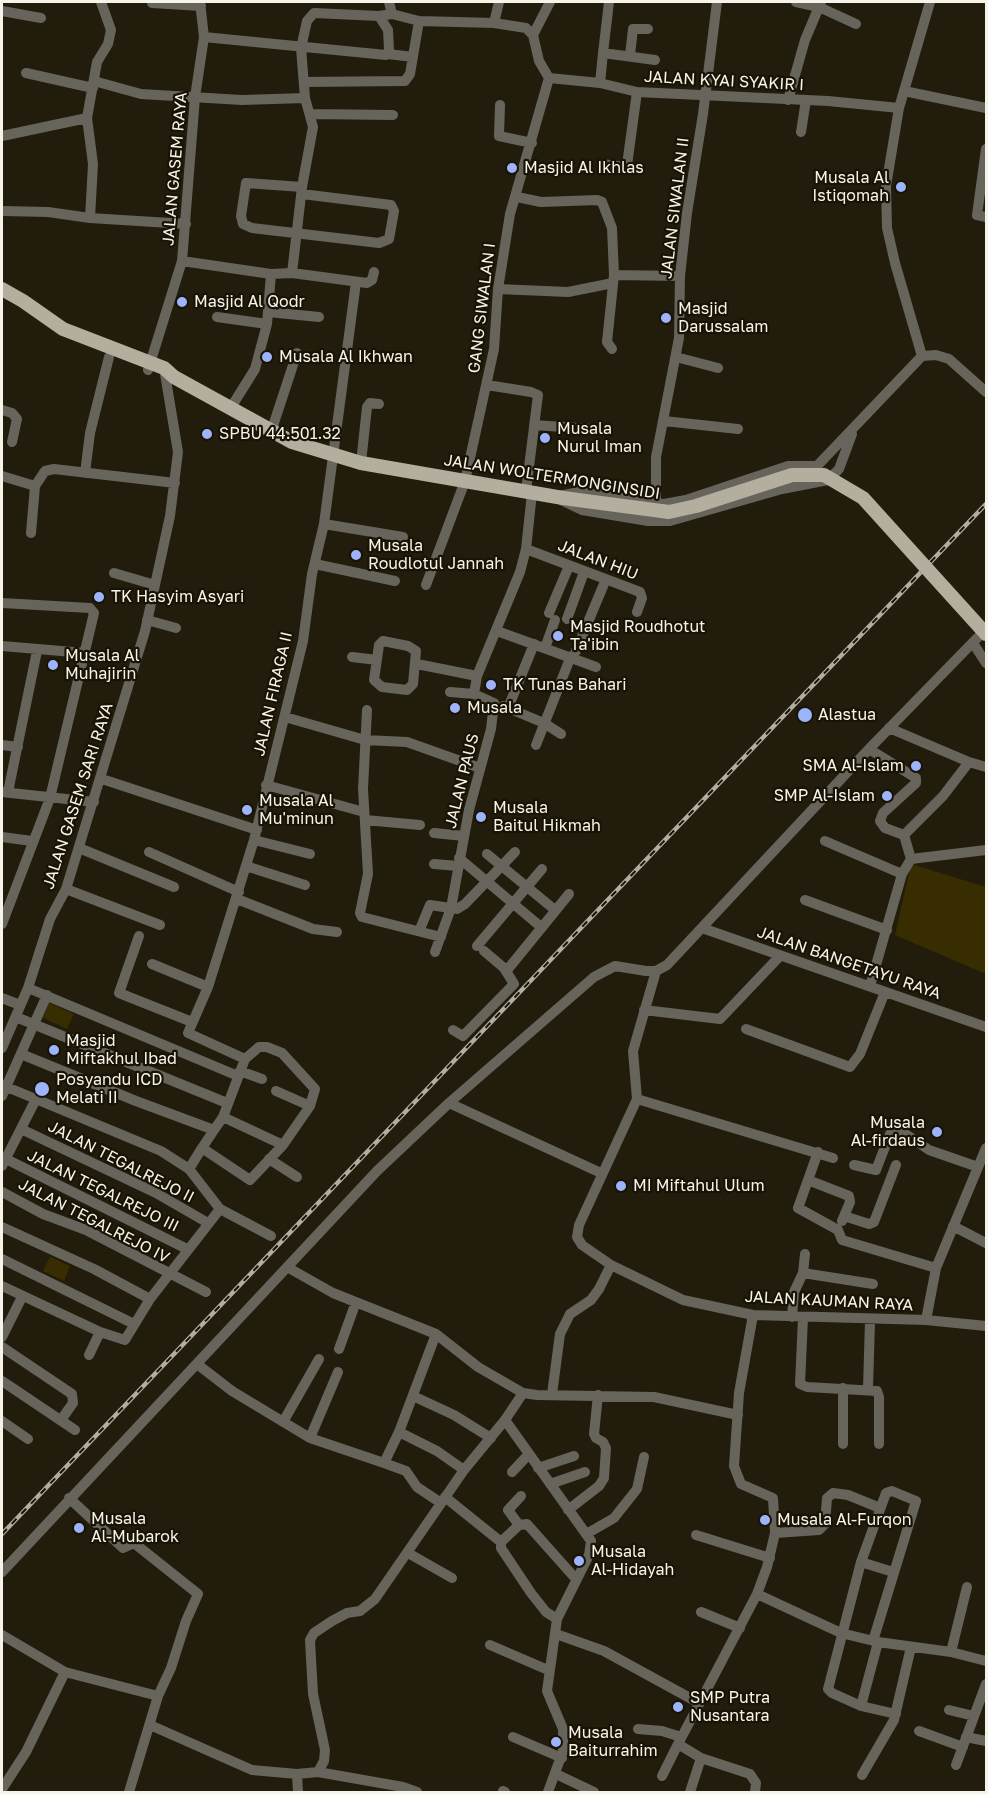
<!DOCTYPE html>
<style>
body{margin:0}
#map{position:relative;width:988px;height:1794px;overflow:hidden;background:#211c0c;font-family:"Golos Text",sans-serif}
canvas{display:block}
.frame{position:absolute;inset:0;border:3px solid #f6f3e9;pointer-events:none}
</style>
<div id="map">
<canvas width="988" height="1794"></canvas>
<div class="frame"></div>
</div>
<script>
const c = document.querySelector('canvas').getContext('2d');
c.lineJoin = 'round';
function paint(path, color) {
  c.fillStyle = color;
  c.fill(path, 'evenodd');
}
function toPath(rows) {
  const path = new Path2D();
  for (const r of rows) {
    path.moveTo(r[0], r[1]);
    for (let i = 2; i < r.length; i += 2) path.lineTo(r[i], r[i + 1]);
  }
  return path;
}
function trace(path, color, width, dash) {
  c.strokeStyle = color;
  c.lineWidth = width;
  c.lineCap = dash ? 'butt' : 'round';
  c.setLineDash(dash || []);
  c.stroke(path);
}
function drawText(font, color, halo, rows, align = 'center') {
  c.font = font + ' "Golos Text",sans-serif';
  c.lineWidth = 4.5;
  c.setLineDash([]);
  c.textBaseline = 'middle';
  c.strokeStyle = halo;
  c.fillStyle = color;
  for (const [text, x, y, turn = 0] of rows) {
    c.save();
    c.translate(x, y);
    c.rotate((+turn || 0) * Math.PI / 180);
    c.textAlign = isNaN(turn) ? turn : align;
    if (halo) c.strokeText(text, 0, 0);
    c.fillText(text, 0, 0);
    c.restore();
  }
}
paint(toPath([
 [911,864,986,887,986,974,895,935],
 [49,1003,74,1014,67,1029,43,1018],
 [50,1257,70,1266,64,1281,43,1271]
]), '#382c01');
trace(toPath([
 [389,2,392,14,419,21,494,23,526,28,533,35,539,61,549,78,510,214,498,289,494,349,465,481,426,585],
 [796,2,819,7,856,24],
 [152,3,201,6],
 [2,11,41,18],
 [494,23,499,2],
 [533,35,550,2],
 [204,37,386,55,389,50,388,30,379,16],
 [603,53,609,2],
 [388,54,413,57],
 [630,55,633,29,648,29],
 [26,73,93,88],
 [549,78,600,83,637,92,828,101,899,108],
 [94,81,141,94,242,100,305,98],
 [304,82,405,81,410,74,419,21],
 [600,83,603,53,655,60],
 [904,91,986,108],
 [788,100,805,40,821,2],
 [500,105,499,136,532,143],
 [310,114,393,115],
 [801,132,806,100],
 [2,136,87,118],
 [986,149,977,215,986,217],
 [602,164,625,167,627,165,637,92],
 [302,194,391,205,394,211,389,239,379,243,252,228,243,224,241,216,246,183,302,187],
 [517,197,541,202,597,200,602,202,612,228,614,275,607,342,612,349],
 [2,211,48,212,90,218,186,224],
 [90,218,93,164,87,118,97,62,108,44,111,30,101,2],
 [182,261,271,274],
 [292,273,302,187,313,127,305,98,301,48,307,21,314,13,379,16,392,14],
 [614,275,680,276],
 [498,289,568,292,613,283],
 [268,312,319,317],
 [217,317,267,324],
 [922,356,895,263,887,228,886,186,899,108,930,2],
 [676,357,718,368],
 [148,370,182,261,195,97,204,37,200,2],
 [487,385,531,392,538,395,526,491],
 [230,409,255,369,267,324,271,274,292,273,367,283,372,280,374,272],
 [2,410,12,413,17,419,12,442],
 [664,421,738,429],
 [534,425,593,429],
 [271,432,297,353],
 [361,463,367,407,370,403,379,404],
 [85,473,90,433,109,357],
 [2,476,35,486,31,533],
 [35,486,45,471,54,469,175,483],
 [559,496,579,492,664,504,686,500,788,466,817,466,922,356,936,355,949,359,986,392],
 [561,500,582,510,648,521,670,521,782,489,828,480,839,469,852,434],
 [656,504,656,457,679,338,680,276,687,213,703,114,717,2],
 [324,524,403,537],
 [526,549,640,592,642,598,637,612],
 [315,564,395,581],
 [114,573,155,585],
 [2,603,90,608,94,613,50,798,2,924],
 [549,613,569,566],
 [567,619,584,572],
 [147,620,176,628],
 [497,631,596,667],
 [383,641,408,646,416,651,413,684,407,690,382,687,374,680,379,645,383,641],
 [973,643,986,663],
 [2,646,85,653],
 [545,648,555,620],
 [576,651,606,579],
 [352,657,377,660],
 [417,664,477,676],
 [450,692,474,694],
 [503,706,544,723],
 [508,708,534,644],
 [367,710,363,789,368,874,360,913,362,917,441,937],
 [285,717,365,740,407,742,480,768],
 [544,723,561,734],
 [889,728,969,762],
 [2,745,18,747],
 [536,745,571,656],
 [869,749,916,778,916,783,883,813,880,821,885,828,904,835,911,859],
 [102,779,257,830],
 [266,785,364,812],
 [2,792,94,802],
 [8,792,37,651],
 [365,820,420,825],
 [434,833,464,836],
 [904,835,943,796,969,762,986,767],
 [2,837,32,841],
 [254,840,310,854],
 [825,841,902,874],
 [79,848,174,887],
 [149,852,239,892],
 [487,854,555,910],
 [459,858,541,927],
 [434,864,458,866],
 [246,866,305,885],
 [66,889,160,925],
 [237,899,313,929,337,932],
 [805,900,887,930],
 [702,928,986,1027],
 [420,929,430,905,457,909,465,904,515,852],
 [139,936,119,993,192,1022],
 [477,946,542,869],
 [484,951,504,968,508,969,569,894],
 [435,952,451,908,469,810,491,729,494,703,474,694,477,676,520,572,526,549,532,493],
 [152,964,208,987],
 [656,971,633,1051,637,1099,579,1225,577,1237,582,1245,611,1265,683,1300,753,1315,926,1320,986,1326],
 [870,986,902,874,911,859,986,850],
 [28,988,238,1076],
 [2,998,20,1005],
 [644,1010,720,1019,780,956],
 [16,1017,227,1103],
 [746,1029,850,1067,860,1054,885,992],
 [453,1030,463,1036,514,984,504,968],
 [2,1048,28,988,50,919,66,889,145,631,170,516,178,452,164,368],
 [21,1054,136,1101,214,1130],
 [245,1059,188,1033,208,987,254,840,303,641,312,574,324,524,356,282],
 [240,1071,262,1079],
 [2,1085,161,1151,189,1169,220,1209,271,1236],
 [276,1091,310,1106],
 [2,1096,47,995],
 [637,1099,833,1158],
 [449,1103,601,1173],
 [223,1117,283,1145],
 [21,1129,156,1193,208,1223],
 [818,1152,798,1208,838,1230,842,1240,936,1268],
 [6,1159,187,1249],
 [269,1159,297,1177],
 [854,1165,876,1170,890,1134,897,1128,929,1150,978,1167],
 [2,1166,36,1099],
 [189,1169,202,1148,214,1130,223,1117,245,1059,259,1047,267,1047,282,1053,315,1089,310,1106,283,1145,250,1180,202,1148],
 [808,1180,849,1196,850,1202,842,1221],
 [2,1192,43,1214,86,1230,206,1292],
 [844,1216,869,1224,874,1222,896,1165],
 [953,1226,986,1243],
 [2,1227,94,1269,150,1299],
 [2,1259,132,1323],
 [287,1267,333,1293,436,1334,478,1367,523,1393,537,1395,654,1397,738,1415],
 [803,1273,805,1254],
 [2,1286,100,1332,125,1340,150,1299,220,1209],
 [753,1315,739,1393,734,1466,741,1484,773,1498,775,1533,767,1567,757,1594,678,1744,701,1758,750,1774,756,1783,755,1792],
 [792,1317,794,1292,803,1273,873,1284],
 [803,1318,800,1384,807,1387,877,1391,879,1397,879,1444],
 [926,1320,936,1268,986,1148],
 [436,1334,399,1432,384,1463,406,1471,417,1487,441,1503],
 [2,1337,22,1297],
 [2,1347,72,1394,73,1403,61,1420],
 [339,1349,356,1302],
 [89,1355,100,1332],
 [197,1364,232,1391,310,1438,384,1463],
 [2,1381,75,1430],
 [843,1388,843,1444],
 [868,1389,870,1320],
 [552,1394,560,1334,570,1314,591,1300,599,1289,611,1265],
 [413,1396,454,1415,491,1438],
 [505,1420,591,1541,589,1555,557,1619,547,1691,563,1729,563,1751,548,1792],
 [2,1421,28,1439],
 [283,1422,319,1359],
 [399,1432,437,1451,464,1470],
 [310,1438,338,1372],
 [538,1468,574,1456],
 [512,1472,529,1454],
 [550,1484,585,1472],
 [445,1497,501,1542],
 [69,1498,123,1548,134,1543,198,1594,186,1621,171,1668,158,1696,129,1792],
 [568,1510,599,1486,604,1478,606,1448,603,1442,596,1438,594,1434,598,1395],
 [519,1525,508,1510,521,1496],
 [588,1533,614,1518,637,1489,644,1457],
 [775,1533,819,1530,825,1524,827,1498,833,1493,848,1495,880,1508],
 [696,1535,770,1558],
 [408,1553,452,1578],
 [861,1562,893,1572],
 [2,1572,377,1171,449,1103,594,977,615,966,646,971,656,971,667,965,869,749,986,629],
 [757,1594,841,1633,878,1642,951,1652,986,1661],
 [701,1612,740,1628],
 [557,1619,546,1612,531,1593,501,1548,501,1542,519,1525,527,1524,575,1578],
 [556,1634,604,1651,699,1703],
 [2,1635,65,1672,158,1696],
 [873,1641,916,1501,892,1491,886,1493,861,1562,828,1689,832,1693,861,1706,896,1714],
 [490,1645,548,1670],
 [951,1652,967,1587],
 [861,1706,878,1642],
 [949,1710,974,1716],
 [150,1725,252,1770,297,1774,318,1772,324,1761,325,1750,313,1694,310,1640,314,1633,332,1621,347,1613,360,1611,375,1599,464,1470,505,1420,523,1393],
 [638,1729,662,1731,681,1737],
 [919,1731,963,1747],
 [513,1737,562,1758],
 [966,1737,986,1741],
 [956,1765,986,1684],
 [318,1772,403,1787,417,1792],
 [297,1774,298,1792],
 [556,1774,594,1792],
 [862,1775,894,1720,911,1647],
 [662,1776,678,1744],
 [2,1789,26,1752,65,1672],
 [503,1791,505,1792],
 [690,1792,701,1758]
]), '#67645c', 10);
trace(toPath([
 [2,289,23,301,63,329,164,368,174,377,292,442,361,463,563,498]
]), '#b3ae9d', 14);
const rail = toPath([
 [2,1534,986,504]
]);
trace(rail, '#b1ada1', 4.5);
trace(rail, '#181304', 2, [7]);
trace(toPath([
 [563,498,669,512,696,506,792,475,824,475,863,498,986,634]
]), '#b3ae9d', 14);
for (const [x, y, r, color] of [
 [512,168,6,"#9db4fd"],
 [901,187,6,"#9db4fd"],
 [182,302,6,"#9db4fd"],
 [666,318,6,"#9db4fd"],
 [267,357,6,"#9db4fd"],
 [207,434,6,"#9db4fd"],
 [545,438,6,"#9db4fd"],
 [356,555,6,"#9db4fd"],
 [99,597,6,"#9db4fd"],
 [558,636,6,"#9db4fd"],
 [53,665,6,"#9db4fd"],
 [491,685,6,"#9db4fd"],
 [455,708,6,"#9db4fd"],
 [805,715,8,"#9db4fd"],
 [916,766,6,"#9db4fd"],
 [887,796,6,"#9db4fd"],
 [247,810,6,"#9db4fd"],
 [481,817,6,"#9db4fd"],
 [54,1050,6,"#9db4fd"],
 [42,1089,8,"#9db4fd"],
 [937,1132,6,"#9db4fd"],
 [621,1186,6,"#9db4fd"],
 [765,1520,6,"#9db4fd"],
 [79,1528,6,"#9db4fd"],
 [579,1561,6,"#9db4fd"],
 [678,1707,6,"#9db4fd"],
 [556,1742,6,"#9db4fd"]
]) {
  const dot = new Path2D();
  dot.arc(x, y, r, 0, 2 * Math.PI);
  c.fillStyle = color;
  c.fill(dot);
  trace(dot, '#181304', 2);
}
drawText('16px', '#f6f3e9', '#181304', [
 ["JALAN KYAI SYAKIR I",724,81,3],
 ["JALAN GASEM RAYA",175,169,-85],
 ["JALAN SIWALAN II",675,208,-83],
 ["GANG SIWALAN I",482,308,-83],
 ["JALAN WOLTERMONGINSIDI",552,477,9],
 ["JALAN HIU",598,560,21],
 ["JALAN FIRAGA II",273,694,-77],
 ["JALAN PAUS",462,781,-76],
 ["JALAN GASEM SARI RAYA",78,796,-72],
 ["JALAN BANGETAYU RAYA",849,963,19],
 ["JALAN TEGALREJO II",121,1162,27],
 ["JALAN TEGALREJO III",103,1191,26],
 ["JALAN TEGALREJO IV",94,1221,27],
 ["JALAN KAUMAN RAYA",829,1301,3]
]);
drawText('16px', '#f6f3e9', '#181304', [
 ["Masjid Al Ikhlas",524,168],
 ["Musala Al",889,178,"right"],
 ["Istiqomah",889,196,"right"],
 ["Masjid Al Qodr",194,302],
 ["Masjid",678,309],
 ["Darussalam",678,327],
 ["Musala Al Ikhwan",279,357],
 ["Musala",557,429],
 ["Nurul Iman",557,447],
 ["SPBU 44.501.32",219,434],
 ["Musala",368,546],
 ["Roudlotul Jannah",368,564],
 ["TK Hasyim Asyari",111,597],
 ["Masjid Roudhotut",570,627],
 ["Ta'ibin",570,645],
 ["Musala Al",65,656],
 ["Muhajirin",65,674],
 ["TK Tunas Bahari",503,685],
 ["Musala",467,708],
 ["Alastua",818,715],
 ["SMA Al-Islam",904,766,"right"],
 ["SMP Al-Islam",875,796,"right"],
 ["Musala Al",259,801],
 ["Mu'minun",259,819],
 ["Musala",493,808],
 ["Baitul Hikmah",493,826],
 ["Masjid",66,1041],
 ["Miftakhul Ibad",66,1059],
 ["Posyandu ICD",56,1080],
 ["Melati II",56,1098],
 ["Musala",925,1123,"right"],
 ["Al-firdaus",925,1141,"right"],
 ["MI Miftahul Ulum",633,1186],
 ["Musala",91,1519],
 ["Al-Mubarok",91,1537],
 ["Musala Al-Furqon",777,1520],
 ["Musala",591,1552],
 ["Al-Hidayah",591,1570],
 ["SMP Putra",690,1698],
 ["Nusantara",690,1716],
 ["Musala",568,1733],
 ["Baiturrahim",568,1751]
], 'left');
</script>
